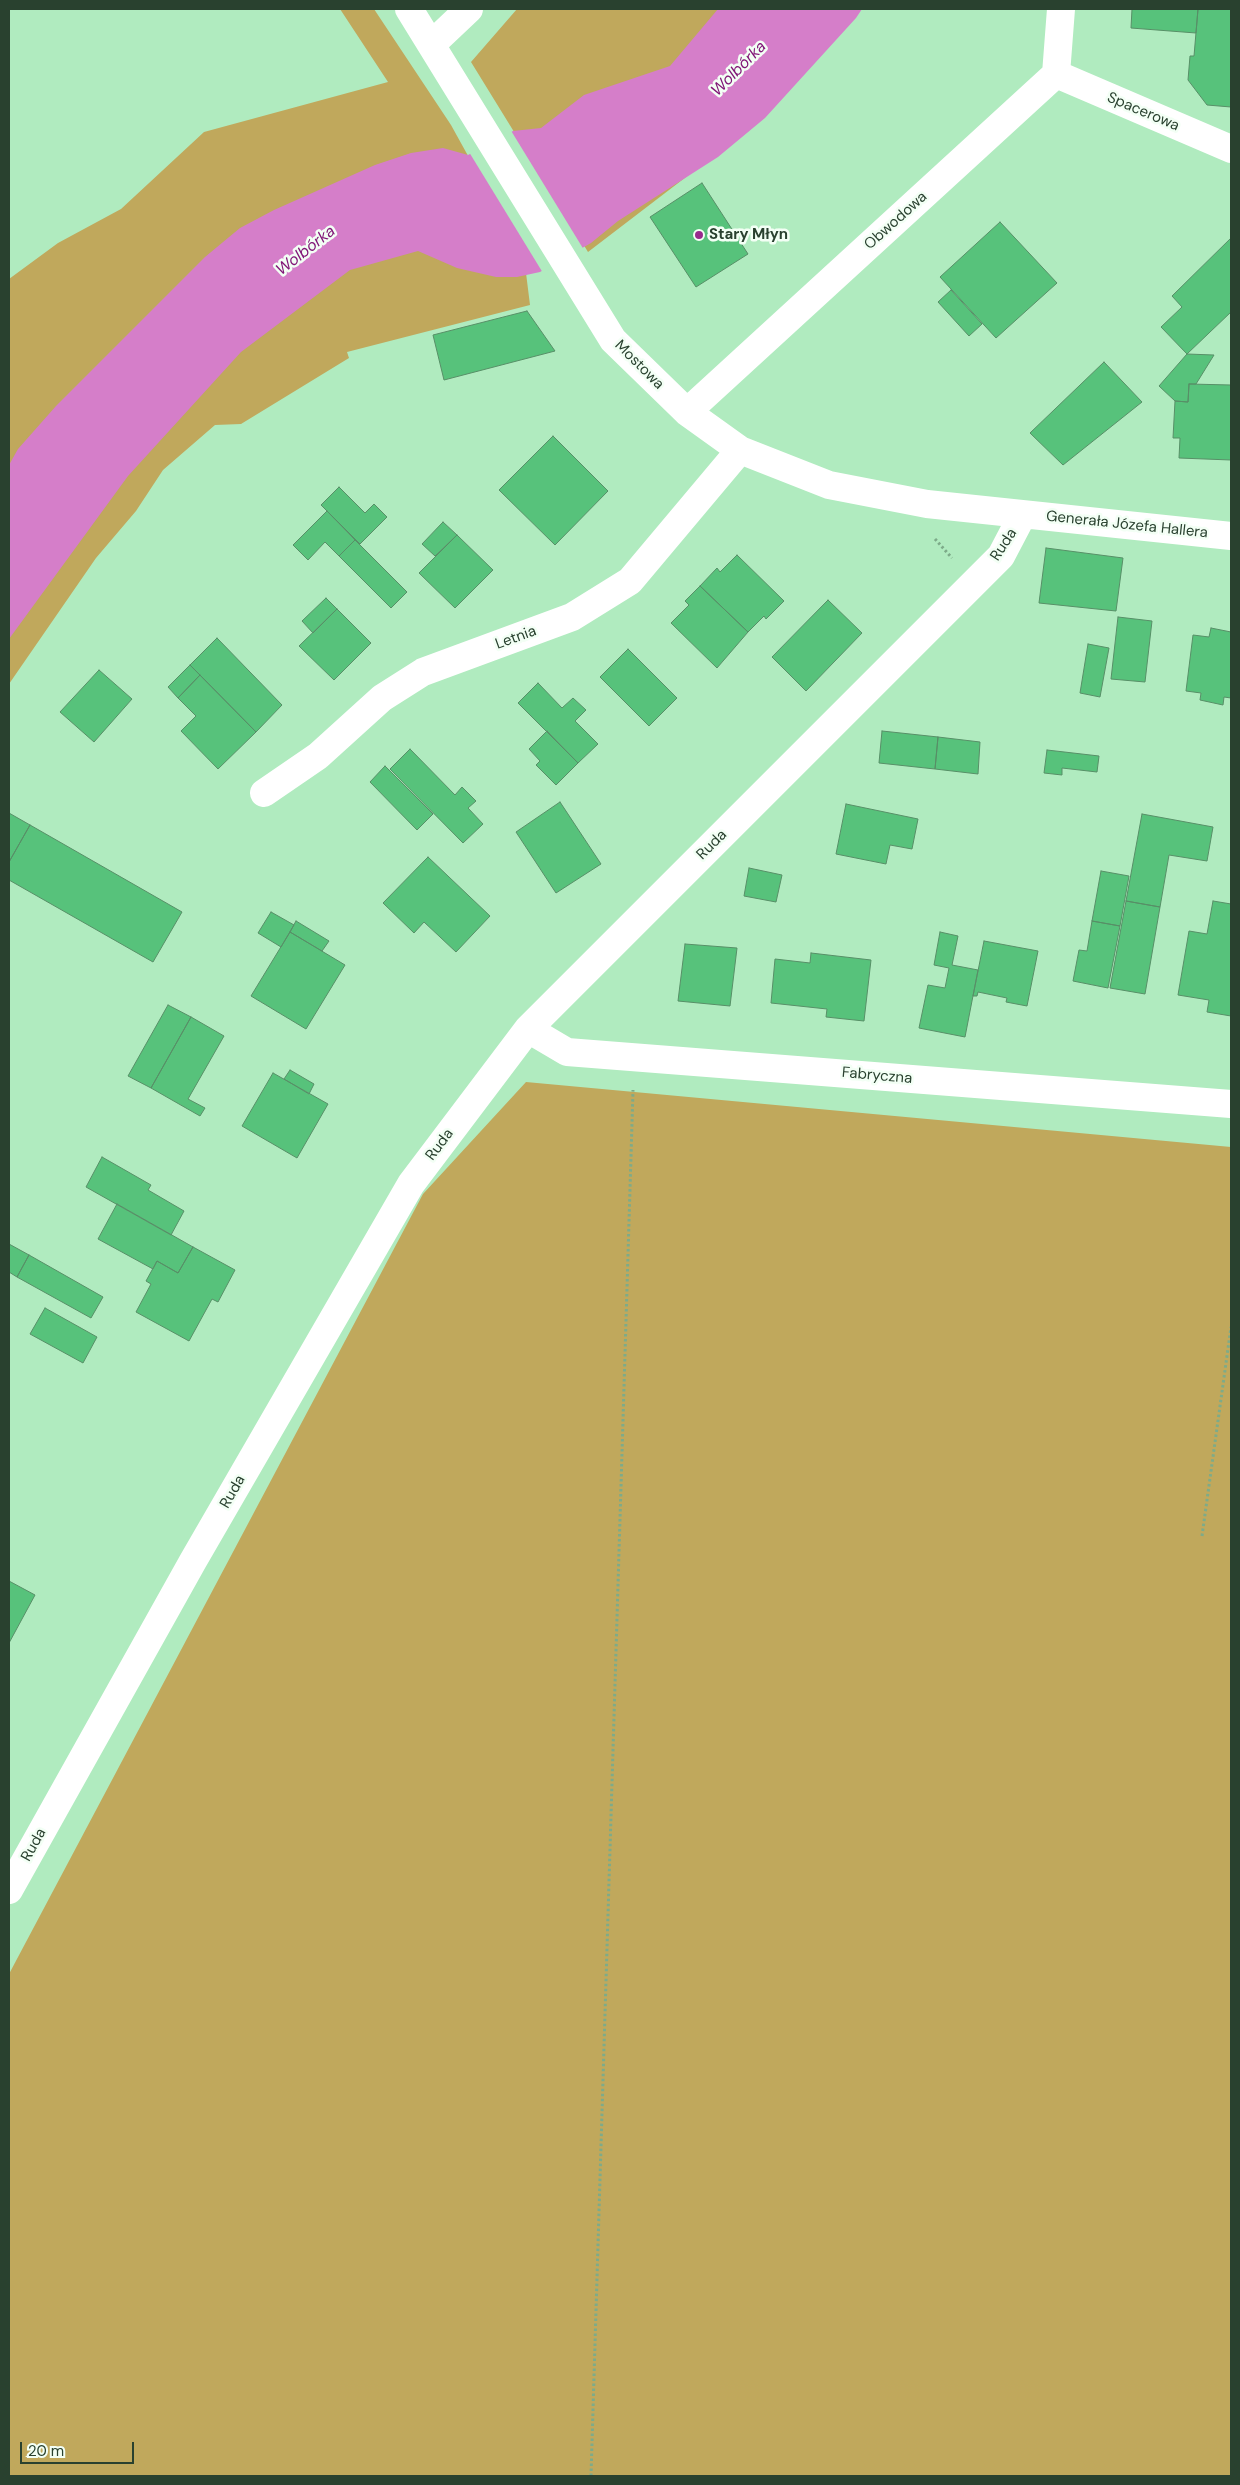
<!DOCTYPE html>
<meta charset="utf-8">
<style>
body{margin:0}
#map{position:relative;width:1240px;height:2485px;overflow:hidden;background:#b0ebbf;font-family:"DM Sans",sans-serif}
canvas{display:block}
.frame{position:absolute;inset:0;border:10px solid #29412f;pointer-events:none}
.scale{position:absolute;left:20px;top:2442px;width:114px;height:22px;box-sizing:border-box;border:2px solid #29412f;border-top:0;padding-left:6px;font-size:15px;line-height:18px;white-space:nowrap;color:#29412f;-webkit-text-stroke:4px #f3fff5;paint-order:stroke}
</style>
<div id="map">
<canvas width="1240" height="2485"></canvas>
<div class="frame"></div>
<div class="scale">20 m</div>
</div>
<script>
const c = document.querySelector('canvas').getContext('2d');
c.lineJoin = 'round';
function paint(path, color) {
  c.fillStyle = color;
  c.fill(path, 'evenodd');
}
function toPath(rows) {
  const path = new Path2D();
  for (const r of rows) {
    path.moveTo(r[0], r[1]);
    for (let i = 2; i < r.length; i += 2) path.lineTo(r[i], r[i + 1]);
  }
  return path;
}
function trace(path, color, width, dash) {
  c.strokeStyle = color;
  c.lineWidth = width;
  c.lineCap = dash ? 'butt' : 'round';
  c.setLineDash(dash || []);
  c.stroke(path);
}
function drawText(font, color, halo, rows, align = 'center') {
  c.font = font + ' "DM Sans",sans-serif';
  c.lineWidth = 5;
  c.setLineDash([]);
  c.textBaseline = 'middle';
  c.strokeStyle = halo;
  c.fillStyle = color;
  for (const [text, x, y, turn = 0] of rows) {
    c.save();
    c.translate(x, y);
    c.rotate((+turn || 0) * Math.PI / 180);
    c.textAlign = isNaN(turn) ? turn : align;
    if (halo) c.strokeText(text, 0, 0);
    c.fillText(text, 0, 0);
    c.restore();
  }
}
paint(toPath([
 [340,9,374,9,451,125,524,257,530,305,347,352,349,358,241,424,215,425,163,470,136,511,96,558,9,684,9,279,58,243,121,209,204,132,388,82],
 [517,9,839,9,754,125,588,252,471,62],
 [526,1082,1231,1147,1231,2476,9,2476,9,1974,423,1194]
]), '#c0a85c');
paint(toPath([
 [718,9,862,9,856,18,765,118,718,157,618,221,591,243,540,272,517,277,496,277,457,268,418,251,350,270,241,352,128,476,9,639,9,465,18,449,56,406,205,257,240,228,274,210,375,165,411,153,443,148,468,155,513,131,541,128,584,95,670,66]
]), '#d57ec9');
paint(toPath([
 [510,129,584,250,543,273,469,152]
]), '#b0ebbf');
const building = toPath([
 [1132,9,1198,9,1196,33,1131,28,1132,9],
 [1198,9,1231,9,1231,107,1207,105,1188,80,1190,56,1194,56,1198,9],
 [702,183,748,254,696,287,650,217,702,183],
 [1000,222,1057,283,996,338,940,277,1000,222],
 [1231,238,1231,312,1187,354,1161,327,1182,307,1172,296,1231,238],
 [951,290,982,324,969,336,938,302,951,290],
 [527,311,555,351,444,380,433,335,527,311],
 [1187,354,1214,355,1196,384,1189,384,1188,402,1175,401,1159,386,1187,354],
 [1104,362,1142,402,1063,465,1030,433,1104,362],
 [1189,384,1231,385,1231,460,1179,458,1180,438,1173,438,1175,401,1188,402,1189,384],
 [553,436,608,491,555,545,499,490,553,436],
 [339,487,365,513,374,504,387,517,360,544,321,505,339,487],
 [327,511,355,540,339,556,325,542,308,560,293,545,327,511],
 [443,522,457,535,435,556,422,544,443,522],
 [457,535,493,570,455,608,419,573,457,535],
 [355,540,407,592,391,608,339,556,355,540],
 [1046,548,1123,558,1116,611,1039,603,1046,548],
 [737,555,784,601,766,619,764,616,748,632,700,586,717,568,720,572,737,555],
 [700,586,748,632,717,668,671,623,689,605,685,601,700,586],
 [326,598,337,609,313,633,302,621,326,598],
 [828,600,862,633,806,691,772,657,828,600],
 [337,609,371,643,334,680,299,646,337,609],
 [1118,617,1152,621,1145,682,1111,679,1118,617],
 [1211,628,1231,632,1231,698,1224,697,1223,705,1200,700,1201,693,1186,691,1193,635,1209,637,1211,628],
 [217,638,282,705,256,732,190,665,217,638],
 [1088,644,1109,648,1100,697,1080,693,1088,644],
 [628,649,677,698,649,726,600,677,628,649],
 [190,665,200,675,178,698,168,687,190,665],
 [99,670,132,699,94,742,60,712,99,670],
 [200,675,256,732,218,769,181,731,196,716,178,698,200,675],
 [538,683,562,708,573,698,586,710,575,721,598,744,578,763,518,703,538,683],
 [547,731,578,763,556,785,536,765,540,761,529,749,547,731],
 [882,731,938,737,935,769,879,763,882,731],
 [938,737,980,742,978,774,935,769,938,737],
 [410,749,455,795,462,787,476,801,468,808,483,824,463,843,390,769,410,749],
 [1047,750,1099,756,1097,772,1062,768,1062,775,1044,773,1047,750],
 [385,766,433,814,417,830,370,782,385,766],
 [560,802,601,864,556,893,516,832,560,802],
 [846,804,918,819,912,849,890,845,886,864,836,854,846,804],
 [9,813,30,825,9,862,9,813],
 [1142,814,1213,827,1207,861,1169,855,1160,907,1126,901,1142,814],
 [30,825,182,912,153,962,9,880,9,862,30,825],
 [428,857,490,916,456,952,424,922,414,933,383,903,428,857],
 [749,868,782,875,776,902,744,896,749,868],
 [1101,871,1129,876,1120,926,1092,921,1101,871],
 [1126,901,1160,907,1145,994,1110,988,1126,901],
 [1213,901,1231,904,1231,1016,1207,1012,1209,1000,1178,995,1189,931,1207,934,1213,901],
 [271,912,294,925,281,947,258,933,271,912],
 [296,921,329,941,322,951,290,932,296,921],
 [1092,921,1120,926,1108,988,1073,981,1079,950,1087,951,1092,921],
 [290,932,345,965,306,1029,251,996,290,932],
 [940,932,958,936,952,965,978,970,965,1037,919,1028,928,985,945,988,949,968,934,965,940,932],
 [984,941,1038,951,1027,1006,1006,1002,1007,998,978,992,977,996,973,996,984,941],
 [685,944,737,948,730,1006,678,1001,685,944],
 [811,953,871,960,864,1021,826,1017,827,1009,771,1003,775,959,810,963,811,953],
 [168,1005,191,1017,151,1088,128,1076,168,1005],
 [191,1017,224,1036,188,1099,205,1108,200,1116,151,1088,191,1017],
 [290,1070,314,1084,309,1094,284,1079,290,1070],
 [273,1073,328,1104,297,1158,242,1126,273,1073],
 [102,1157,151,1185,148,1190,184,1211,171,1235,86,1187,102,1157],
 [117,1204,193,1247,178,1273,157,1261,153,1269,98,1239,117,1204],
 [9,1244,29,1255,17,1277,9,1272,9,1244],
 [193,1247,235,1270,218,1302,212,1299,189,1341,136,1312,151,1284,146,1281,157,1261,178,1273,193,1247],
 [29,1255,103,1297,91,1318,17,1277,29,1255],
 [45,1308,97,1337,83,1363,30,1334,45,1308],
 [9,1581,35,1595,9,1643,9,1581]
]);
paint(building, '#57c27b');
trace(building, '#578f67', 1);
trace(toPath([
 [935,539,952,558],
 [1202,1536,1231,1327],
 [591,2476,633,1090]
]), '#7dab89', 3, [2.5, 2.5]);
trace(toPath([
 [409,9,613,340,687,412,740,450,829,485,927,504,1231,536],
 [432,44,469,9],
 [1056,74,1231,149],
 [687,412,1056,74,1061,9],
 [264,793,318,756,382,698,423,672,572,617,630,581,740,450],
 [528,1029,567,1052,1231,1104],
 [9,1890,193,1561,411,1184,528,1029,1001,556,1023,514]
]), '#fff', 28);
for (const [x, y, r, color] of [
 [699,235,5,"#972b8c"]
]) {
  const dot = new Path2D();
  dot.arc(x, y, r, 0, 2 * Math.PI);
  c.fillStyle = color;
  c.fill(dot);
  trace(dot, '#f3fff5', 2);
}
drawText('15px', '#29412f', '#f3fff5', [
 ["Spacerowa",1143,112,23],
 ["Obwodowa",896,221,-42],
 ["Mostowa",639,365,45],
 ["Generała Józefa Hallera",1127,525,6],
 ["Ruda",1004,545,-57],
 ["Letnia",516,638,-20],
 ["Ruda",712,845,-45],
 ["Fabryczna",877,1076,5],
 ["Ruda",440,1145,-53],
 ["Ruda",233,1492,-60],
 ["Ruda",34,1845,-61]
]);
drawText('bold 15px', '#29412f', '#f3fff5', [
 ["Stary Młyn",709,235]
], 'left');
drawText('italic 16px', '#811677', '#f3fff5', [
 ["Wolbórka",739,69,-45],
 ["Wolbórka",306,251,-38]
]);
</script>
